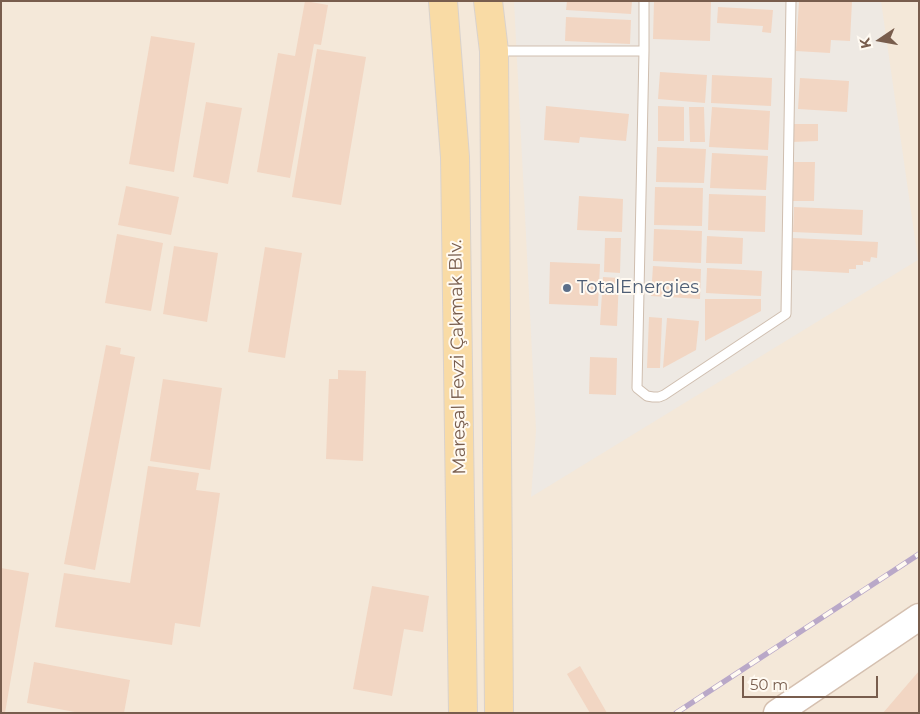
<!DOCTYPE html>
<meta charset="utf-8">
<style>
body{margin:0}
#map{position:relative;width:920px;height:714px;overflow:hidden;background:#fcf6eb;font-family:Montserrat,sans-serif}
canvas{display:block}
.frame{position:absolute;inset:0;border:2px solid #785d4d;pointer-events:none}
.north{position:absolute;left:855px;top:15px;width:50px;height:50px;-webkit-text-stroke:4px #fffaf2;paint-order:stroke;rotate:258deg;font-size:14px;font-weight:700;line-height:20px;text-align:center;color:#785d4d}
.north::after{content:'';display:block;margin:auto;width:18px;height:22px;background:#785d4d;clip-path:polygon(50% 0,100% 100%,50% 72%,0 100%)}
.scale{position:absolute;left:742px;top:676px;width:136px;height:22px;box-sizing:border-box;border:2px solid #785d4d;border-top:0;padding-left:6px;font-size:15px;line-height:18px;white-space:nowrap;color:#785d4d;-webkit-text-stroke:4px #fffaf2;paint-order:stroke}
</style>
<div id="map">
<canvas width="920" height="714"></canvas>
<div class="frame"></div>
<div class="north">K</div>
<div class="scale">50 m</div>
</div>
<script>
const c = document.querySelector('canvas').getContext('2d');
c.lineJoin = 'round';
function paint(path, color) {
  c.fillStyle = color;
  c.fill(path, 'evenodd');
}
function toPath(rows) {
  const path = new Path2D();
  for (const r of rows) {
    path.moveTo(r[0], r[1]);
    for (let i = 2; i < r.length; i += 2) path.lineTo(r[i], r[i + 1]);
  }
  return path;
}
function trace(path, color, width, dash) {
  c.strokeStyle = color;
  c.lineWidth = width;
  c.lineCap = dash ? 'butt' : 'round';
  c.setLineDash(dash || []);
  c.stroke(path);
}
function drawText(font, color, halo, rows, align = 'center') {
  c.font = font + ' Montserrat,sans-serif';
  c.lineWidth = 4;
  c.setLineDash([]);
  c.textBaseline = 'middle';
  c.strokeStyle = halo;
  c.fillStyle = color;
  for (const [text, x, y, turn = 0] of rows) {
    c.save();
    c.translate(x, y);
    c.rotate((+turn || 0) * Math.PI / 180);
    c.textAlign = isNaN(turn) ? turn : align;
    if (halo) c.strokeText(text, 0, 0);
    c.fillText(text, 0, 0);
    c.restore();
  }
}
paint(toPath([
 [1,1,919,1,919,713,1,713]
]), '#f4e8d9');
paint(toPath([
 [514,1,881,1,918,260,531,497,536,431]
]), '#eee9e3');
paint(toPath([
 [305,1,328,5,321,45,314,44,290,178,257,172,278,53,295,56],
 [567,1,632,1,631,14,566,10],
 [654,1,711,1,710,41,653,39],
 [799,1,852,1,850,41,831,40,830,53,796,51],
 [718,7,773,10,771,33,762,32,763,26,717,23],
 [566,17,631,20,630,44,565,41],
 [151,36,195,43,174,172,129,164],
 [317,49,366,57,341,205,292,197],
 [660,72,707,75,705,103,658,99],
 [712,75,772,78,771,106,711,103],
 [800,78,849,81,847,112,798,109],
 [206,102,242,108,228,184,193,177],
 [546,106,629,114,626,141,580,137,579,143,544,140],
 [658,106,684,107,684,141,658,141],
 [689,107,704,107,705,142,690,142],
 [712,107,770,111,768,150,709,147],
 [791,124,818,124,818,141,791,142],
 [657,147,706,149,704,183,656,182],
 [712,153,768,156,766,190,710,188],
 [794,162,815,162,814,201,793,201],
 [126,186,179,197,171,235,118,225],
 [655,187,703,188,702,226,654,225],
 [709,194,766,196,765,232,708,230],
 [579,196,623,199,622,232,577,230],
 [794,207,863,210,862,235,793,232],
 [654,229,702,231,701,263,653,261],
 [117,234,163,243,151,311,105,303],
 [707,236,743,238,742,264,706,263],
 [605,238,621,238,620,273,604,272],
 [793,238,878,242,877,258,871,257,870,262,863,261,863,265,856,265,856,269,849,269,849,273,791,270],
 [174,246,218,253,207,322,163,314],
 [265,247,302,253,285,358,248,352],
 [550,262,600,264,598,306,549,304],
 [653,266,701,269,700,299,651,296],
 [707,268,762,271,761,296,706,293],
 [603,277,619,278,617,326,600,325],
 [705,299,761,299,761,311,705,341],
 [649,317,662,318,660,368,647,368],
 [667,318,699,321,696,350,663,368],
 [106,345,121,348,120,354,135,357,95,570,64,564],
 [590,357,617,358,616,395,589,394],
 [338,370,366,371,363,461,326,459,329,379,338,379],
 [163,379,222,388,210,470,150,461],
 [148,466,199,473,196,490,220,493,200,627,175,623,172,645,55,627,64,573,130,583],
 [1,568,29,573,5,713,1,713],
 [372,586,429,596,423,632,404,629,392,696,353,689],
 [34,662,130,680,124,713,80,713,27,703],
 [580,666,607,713,590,713,567,674],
 [919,671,919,713,883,713]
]), '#f2d6c3');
const lane = toPath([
 [644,1,644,51,637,388,647,396,653,397,659,397,664,395,786,314,791,1],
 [497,51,644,51]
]);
const secondary = toPath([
 [777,713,919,617]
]);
const primary = toPath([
 [443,1,455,157,463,713],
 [488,1,494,51,499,713]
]);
trace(lane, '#cfbeaf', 11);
trace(secondary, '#d5c0b0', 29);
trace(primary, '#d9d2cd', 30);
trace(lane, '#fff', 9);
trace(secondary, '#fff', 26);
trace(primary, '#f9dba5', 28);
const rail = toPath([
 [676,713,919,554]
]);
trace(rail, '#b9a8c8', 5.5);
trace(rail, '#fffaf2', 4, [11]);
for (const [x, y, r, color] of [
 [567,288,5,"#5c6f8a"]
]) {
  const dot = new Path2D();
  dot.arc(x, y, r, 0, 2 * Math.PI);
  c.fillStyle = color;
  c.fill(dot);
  trace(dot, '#fffaf2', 2);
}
drawText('18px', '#4e5e75', '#fffaf2', [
 ["TotalEnergies",577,288]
], 'left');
drawText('18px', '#785d4d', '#fffaf2', [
 ["Mareşal Fevzi Çakmak Blv.",458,357,-91]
]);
</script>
